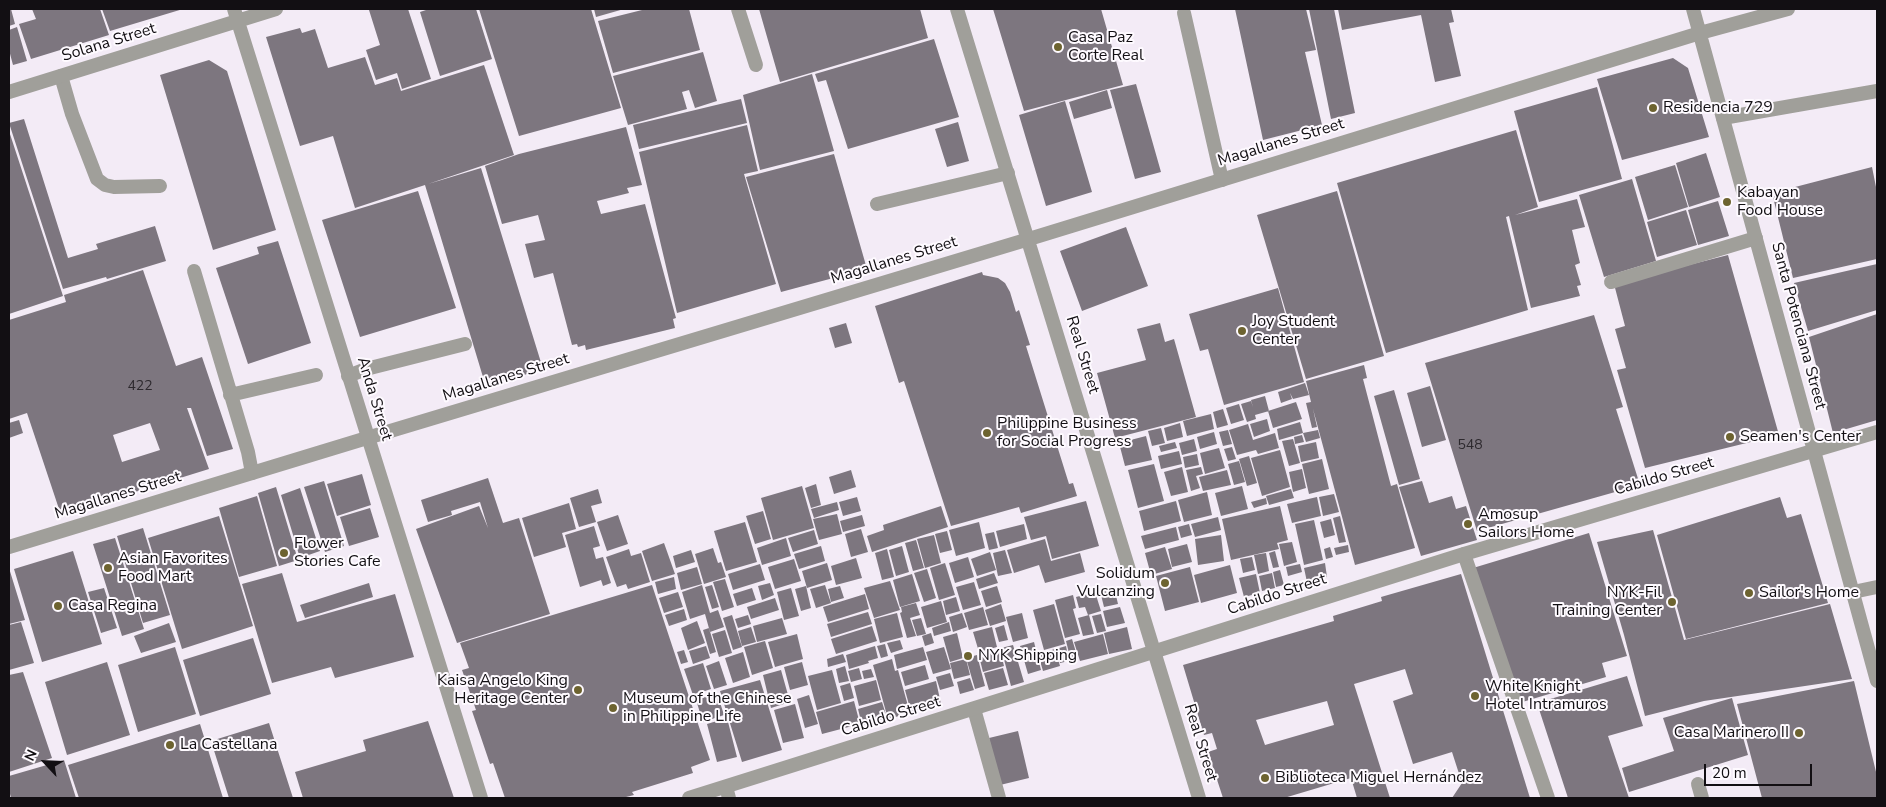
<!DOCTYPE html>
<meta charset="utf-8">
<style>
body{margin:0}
#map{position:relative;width:1886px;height:807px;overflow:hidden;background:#f3ebf6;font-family:"Nunito Sans",sans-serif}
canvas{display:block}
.frame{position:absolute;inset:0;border:10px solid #120f13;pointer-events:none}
.north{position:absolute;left:20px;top:737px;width:50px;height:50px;-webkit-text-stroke:4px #fefaff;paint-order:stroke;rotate:295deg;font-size:14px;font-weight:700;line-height:20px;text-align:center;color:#120f13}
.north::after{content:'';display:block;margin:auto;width:18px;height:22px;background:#120f13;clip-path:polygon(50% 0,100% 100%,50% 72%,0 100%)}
.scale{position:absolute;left:1704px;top:764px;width:108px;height:22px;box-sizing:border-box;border:2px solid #120f13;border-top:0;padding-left:6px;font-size:15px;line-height:18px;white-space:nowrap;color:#120f13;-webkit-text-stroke:4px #fefaff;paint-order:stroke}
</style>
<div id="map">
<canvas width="1886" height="807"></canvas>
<div class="frame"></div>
<div class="north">N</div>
<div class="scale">20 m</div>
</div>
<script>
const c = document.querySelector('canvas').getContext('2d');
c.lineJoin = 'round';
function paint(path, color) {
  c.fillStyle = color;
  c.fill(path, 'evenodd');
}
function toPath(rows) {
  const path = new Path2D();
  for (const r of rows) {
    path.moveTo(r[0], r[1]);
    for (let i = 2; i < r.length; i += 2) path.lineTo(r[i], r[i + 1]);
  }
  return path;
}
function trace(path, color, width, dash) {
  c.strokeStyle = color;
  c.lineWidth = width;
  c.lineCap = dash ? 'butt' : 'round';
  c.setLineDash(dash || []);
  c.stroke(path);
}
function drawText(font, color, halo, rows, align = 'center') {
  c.font = font + ' "Nunito Sans",sans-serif';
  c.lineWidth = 4;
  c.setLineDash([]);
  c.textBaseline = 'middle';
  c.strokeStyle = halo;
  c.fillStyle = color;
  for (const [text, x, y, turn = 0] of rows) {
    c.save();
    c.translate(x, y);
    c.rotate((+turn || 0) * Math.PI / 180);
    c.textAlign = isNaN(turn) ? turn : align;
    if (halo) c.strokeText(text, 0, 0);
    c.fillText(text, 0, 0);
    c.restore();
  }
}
paint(toPath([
 [9,9,11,9,15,24,9,26],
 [32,9,100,9,109,35,31,59,19,24,36,19],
 [102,9,183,9,110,31],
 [372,9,408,9,431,79,402,89,397,73,376,80,366,50,380,45,369,10],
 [429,9,476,9,492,59,440,76,420,12],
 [479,9,591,9,621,108,519,136],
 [594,9,624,9,596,17],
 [646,9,689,9,700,50,613,73,598,21],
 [759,9,920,9,928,38,780,82],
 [993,9,1101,9,1123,85,1024,111],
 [1235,9,1297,9,1297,10,1306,9,1316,50,1305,52,1322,125,1263,140],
 [1309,9,1334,9,1355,113,1331,119],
 [1338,9,1451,9,1454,22,1449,23,1461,76,1435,82,1421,15,1342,30],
 [17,27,27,61,13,65,9,50,9,30],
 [300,28,302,33,315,29,328,68,365,57,375,85,397,78,401,91,484,65,514,155,428,184,481,168,543,369,486,387,425,185,355,208,333,136,300,146,266,37],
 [934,39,959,117,848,149,826,80,818,82,815,74],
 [703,52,717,101,695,108,689,90,682,92,687,109,628,125,613,76],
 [1673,58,1688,68,1709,137,1622,160,1597,79],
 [209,60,227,71,276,230,213,250,160,75],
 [812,74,834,151,760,170,743,95],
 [1136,84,1161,172,1135,179,1110,90],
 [1597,87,1622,179,1539,202,1514,111],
 [1107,90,1112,108,1074,119,1069,102],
 [741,99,747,123,639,149,633,125],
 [1065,101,1092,192,1046,206,1019,115],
 [24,119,68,258,98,249,96,244,155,226,166,261,107,279,106,277,63,289,9,123],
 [958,122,969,161,947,167,935,129],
 [747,125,758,171,744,174,776,284,677,313,639,152],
 [626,127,642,185,627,188,629,193,597,201,601,214,645,204,676,318,673,319,675,328,586,350,585,345,578,347,577,344,572,345,553,273,534,278,525,244,545,240,538,215,502,224,485,166,519,154],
 [1516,130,1538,207,1515,215,1577,199,1585,227,1572,230,1580,263,1575,265,1581,285,1577,286,1580,296,1531,308,1509,216,1506,217,1528,310,1386,353,1337,183],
 [9,131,63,296,9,314],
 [1706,153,1720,197,1689,207,1676,163],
 [834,154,867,269,781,292,746,177],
 [1675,165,1688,207,1648,220,1635,177],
 [1872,167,1877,192,1877,259,1793,278,1772,193],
 [1632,179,1656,261,1604,277,1579,195],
 [418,191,456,308,360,337,322,220],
 [1337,191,1384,356,1306,379,1257,215],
 [1718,201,1729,236,1698,245,1688,210],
 [1686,210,1697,245,1657,257,1647,222],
 [1126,227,1148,286,1082,311,1060,251],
 [278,241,311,343,248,364,216,268,259,254,257,247],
 [1728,255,1779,435,1645,468,1617,370,1626,368,1615,329,1625,326,1614,284],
 [1877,264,1877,310,1808,331,1794,283],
 [143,270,176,366,202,357,233,449,207,456,191,408,187,408,209,469,61,515,27,413,9,419,9,320,66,302,64,295],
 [150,423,160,450,122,462,113,435],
 [982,272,983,275,998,278,1005,283,1010,292,1016,312,1019,310,1030,345,1026,346,1069,484,1073,483,1077,496,1021,513,1019,507,951,526,904,381,899,383,875,306],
 [1278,288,1304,382,1224,405,1208,349,1200,351,1189,314],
 [1877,314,1877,420,1833,433,1809,337],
 [1594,315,1623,407,1616,409,1640,485,1477,531,1425,363],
 [846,323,852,343,835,348,829,328],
 [1160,323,1165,342,1174,339,1196,417,1115,438,1097,373,1146,360,1137,329],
 [1364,365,1367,378,1363,379,1391,486,1397,484,1415,548,1355,565,1313,409,1317,427,1312,428,1306,403,1311,402,1306,381],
 [1305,383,1309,395,1293,399,1290,393,1292,399,1281,403,1278,392],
 [1430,386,1446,440,1422,447,1407,393],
 [1394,390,1420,479,1399,485,1374,396],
 [1265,396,1269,411,1255,415,1256,419,1247,422,1241,404,1251,401,1253,407,1251,400],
 [1296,402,1302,419,1273,428,1268,411],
 [1239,404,1244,420,1231,424,1226,408],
 [1223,409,1228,425,1217,428,1213,412],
 [1211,414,1214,429,1187,436,1183,421],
 [1267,419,1270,431,1254,437,1250,424],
 [19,420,23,433,9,438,9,423],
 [1300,422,1303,433,1279,440,1277,429],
 [1180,423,1183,437,1167,441,1164,428],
 [1248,424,1253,440,1275,433,1279,448,1258,454,1256,450,1237,455,1229,430],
 [1161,428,1165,443,1152,446,1148,431],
 [1228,430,1232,444,1223,446,1219,432],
 [1318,430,1320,438,1306,442,1303,433],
 [1214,432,1217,444,1200,449,1197,437],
 [1302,435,1304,442,1295,444,1294,437],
 [1146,436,1152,460,1125,466,1119,443],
 [1194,439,1197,451,1182,455,1179,443],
 [1293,439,1300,463,1289,466,1282,441],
 [1175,442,1177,448,1161,452,1159,446],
 [1316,442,1319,458,1301,462,1298,446],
 [1232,447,1236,459,1228,461,1224,449],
 [1219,448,1225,468,1205,474,1200,453],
 [1280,450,1290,487,1262,496,1251,458],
 [1179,451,1182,464,1161,469,1158,456],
 [1197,454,1199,465,1185,468,1183,457],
 [1249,456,1257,483,1247,486,1239,459],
 [1322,459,1329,489,1309,494,1302,464],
 [1239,461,1245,482,1234,485,1228,464],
 [1154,464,1164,501,1138,508,1128,470],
 [1182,467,1188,492,1171,496,1164,472],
 [1201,467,1203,474,1196,476,1200,488,1191,491,1186,470],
 [1302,469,1306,488,1293,492,1289,472],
 [851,470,856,487,834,494,829,477],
 [1227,470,1231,485,1203,491,1199,477],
 [362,474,371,505,337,516,327,484],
 [488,478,503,523,519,518,550,614,457,643,416,529,479,506,488,528,480,502,451,511,452,515,428,522,421,500],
 [324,481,344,546,325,552,304,487],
 [1422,481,1429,503,1452,496,1456,509,1466,506,1477,540,1421,556,1399,487],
 [816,484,821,505,811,508,805,488],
 [802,486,814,528,773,540,761,498],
 [1242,486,1248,509,1221,516,1215,493],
 [276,487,298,560,279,566,258,493],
 [300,488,320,551,300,558,281,495],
 [598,489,602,503,591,506,596,522,579,527,570,498],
 [1291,489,1294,498,1269,505,1266,496],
 [1207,492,1212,515,1184,522,1178,500],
 [1334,494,1339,512,1323,516,1319,497],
 [257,496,277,566,239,577,219,508],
 [857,497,861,511,843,516,839,502],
 [1317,497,1321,516,1292,523,1287,504],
 [1780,497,1787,518,1801,514,1828,603,1686,639,1657,535],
 [1266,498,1267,504,1254,508,1251,502],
 [1086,501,1099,546,1052,559,1046,536,1031,540,1024,517],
 [1176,501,1181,521,1144,531,1139,511],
 [837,502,839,510,814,518,811,509],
 [569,503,576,529,562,533,566,547,534,557,522,518],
 [941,506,948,527,872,552,867,536,884,530,883,525],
 [1280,506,1288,540,1277,543,1279,549,1231,560,1222,519],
 [370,508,379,537,349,546,340,517],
 [763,511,771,539,755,544,746,516],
 [837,514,842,534,819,540,813,519],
 [618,515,628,544,607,551,597,522],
 [862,515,865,526,843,532,840,521],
 [219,516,253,626,182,649,148,538],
 [1340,516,1346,542,1339,543,1333,518],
 [1218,517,1221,530,1195,537,1191,524],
 [1331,519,1335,535,1324,538,1320,522],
 [1314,520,1323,560,1304,565,1295,524],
 [745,522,757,562,726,571,714,531],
 [979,522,985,548,956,556,949,530],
 [1024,524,1027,539,1000,547,996,531],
 [1189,524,1192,535,1181,538,1178,527],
 [594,526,600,546,593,548,596,559,603,557,611,583,603,586,601,580,580,587,565,535],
 [1176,527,1179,540,1145,549,1141,536],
 [143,528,170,615,143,623,117,536],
 [861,529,868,552,851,557,845,534],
 [814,530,818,544,793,552,788,538],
 [1653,530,1684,640,1830,604,1852,679,1704,701,1645,716,1624,635,1597,542],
 [947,531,952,550,940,553,935,534],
 [994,532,998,548,989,550,985,534],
 [1589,533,1627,656,1602,663,1606,677,1519,703,1473,568],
 [934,535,941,563,925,568,917,539],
 [1221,535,1224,561,1198,565,1195,539],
 [115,538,144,629,122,636,93,544],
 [786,538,791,556,762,565,757,548],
 [1045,539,1051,561,1080,553,1085,572,1045,583,1039,565,1014,573,1007,550],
 [916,540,924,568,913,571,905,543],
 [1292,542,1297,562,1284,566,1279,544],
 [664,543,675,574,652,581,642,551],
 [1187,544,1192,562,1172,567,1168,549],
 [1348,545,1349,552,1336,555,1334,548],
 [821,546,825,561,799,569,794,554],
 [902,546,909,572,896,576,889,550],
 [1165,547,1172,569,1151,575,1145,553],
 [1330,547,1333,557,1326,559,1324,549],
 [713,548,718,563,721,562,726,577,704,584,695,554],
 [629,549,631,556,641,553,650,582,628,589,626,584,617,587,606,557],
 [887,549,894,577,882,580,875,553],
 [691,550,695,562,676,568,673,556],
 [1005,550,1012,573,998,576,993,553],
 [73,551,102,644,42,662,14,569],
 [1275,551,1279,567,1273,568,1269,553],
 [990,552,996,570,977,576,971,559],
 [1266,553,1269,571,1258,574,1254,555],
 [968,557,974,577,955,583,949,563],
 [1252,557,1255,570,1243,573,1240,559],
 [856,558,862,578,836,585,831,566],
 [794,559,801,581,775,589,768,567],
 [827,563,832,580,807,588,802,571],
 [945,563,955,595,939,600,930,568],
 [1325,563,1327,577,1307,582,1304,568],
 [760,564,765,580,733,590,728,574],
 [1300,564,1302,572,1288,576,1286,567],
 [1230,565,1237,593,1201,603,1194,575],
 [697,567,702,584,681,590,677,573],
 [1190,567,1199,602,1165,611,1156,576],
 [9,568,25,620,9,624],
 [927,569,936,598,924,602,914,573],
 [1280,570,1284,585,1276,587,1273,572],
 [282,573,297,622,395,594,414,657,335,678,331,667,272,683,242,584],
 [994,573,998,583,979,589,976,579],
 [1272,573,1275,588,1262,591,1259,576],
 [912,574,920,601,900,607,893,580],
 [1256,574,1260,593,1244,597,1239,578],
 [1461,574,1530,798,1452,798,1462,783,1452,752,1413,764,1393,701,1413,694,1405,669,1354,684,1390,798,1357,798,1351,778,1284,798,1223,798,1208,752,1217,749,1212,733,1204,735,1183,665,1334,621,1333,616,1382,601,1381,597],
 [1327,701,1334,725,1265,745,1256,720],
 [674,577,676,589,658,594,655,582],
 [725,579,734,607,722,611,713,582],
 [890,581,900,610,874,618,864,588],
 [974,582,981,605,963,610,956,587],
 [369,583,373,597,305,618,300,605],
 [770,583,774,595,762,600,758,586],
 [652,585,710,760,691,767,693,773,632,792,634,795,622,798,505,798,493,763,490,764,472,711,476,710,462,670,469,668,460,643],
 [702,585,710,613,718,610,724,627,710,632,705,614,690,619,682,592],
 [712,585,719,607,712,609,705,587],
 [825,585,831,603,816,608,810,589],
 [806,586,811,608,801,611,795,589],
 [840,586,844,598,831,602,828,589],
 [997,586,1002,602,986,607,981,591],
 [1114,587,1118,604,1104,607,1100,591],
 [104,588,117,628,101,633,88,592],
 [752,588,756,600,737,606,733,594],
 [791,588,799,616,784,620,777,592],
 [678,592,683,607,664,613,659,598],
 [1095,592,1101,611,1088,615,1085,607,1079,608,1076,597],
 [865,594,869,609,828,622,823,607],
 [1073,595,1076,608,1073,609,1080,634,1065,638,1055,600],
 [956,597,960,611,946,615,943,601],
 [775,598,779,610,751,619,747,607],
 [941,601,947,622,927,628,921,607],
 [916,603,920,615,910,618,916,636,907,638,900,613,902,612,901,607],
 [1001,604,1006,621,990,626,985,610],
 [1054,604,1065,644,1044,650,1033,610],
 [983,607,988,625,969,630,964,613],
 [1120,607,1125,623,1107,627,1103,611],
 [684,609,687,620,669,626,665,615],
 [868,612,872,624,831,637,827,624],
 [897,613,903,637,880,643,874,619],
 [962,613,967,627,953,632,949,617],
 [1022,613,1028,638,1013,642,1006,617],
 [1101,614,1106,631,1097,633,1092,616],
 [732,615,742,647,733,650,723,618],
 [748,615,751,624,738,628,735,619],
 [1089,615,1094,634,1083,636,1078,618],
 [782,618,787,634,757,642,753,626],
 [921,618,926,634,917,636,912,620],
 [697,621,705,643,688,650,681,628],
 [21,622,34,663,9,670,9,625],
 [949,622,951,631,934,636,932,628],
 [169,623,176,642,141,653,134,636],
 [1004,625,1008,640,999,642,995,628],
 [872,626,877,641,836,654,831,639],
 [751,627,756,642,742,646,738,631],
 [992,627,997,647,979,652,973,632],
 [1127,627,1132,649,1109,654,1104,633],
 [709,628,716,652,710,654,703,630],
 [725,630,732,653,719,657,712,634],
 [931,633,934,643,925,646,922,636],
 [957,633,963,658,950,662,943,637],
 [797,634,803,659,775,667,768,642],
 [1103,634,1108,654,1080,661,1074,642],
 [253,638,271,694,200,716,183,660],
 [1072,639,1078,659,1071,661,1066,641],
 [900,640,903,649,891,653,887,643],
 [765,641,773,668,752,675,744,647],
 [1034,642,1041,670,1028,674,1020,646],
 [885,644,888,656,881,658,877,646],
 [1013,645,1024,682,1011,686,1001,648],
 [706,646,710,658,693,664,689,651],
 [875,646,878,658,868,661,869,663,849,669,846,655],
 [1066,646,1069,661,1060,663,1056,649],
 [175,647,196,714,138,732,118,665],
 [923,647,927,660,897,669,894,655],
 [944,647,951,669,933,674,926,652],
 [1055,649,1060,666,1043,671,1038,654],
 [684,650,688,662,681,664,677,652],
 [1000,650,1004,666,983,672,979,656],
 [743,652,750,677,733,683,725,658],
 [843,654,846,662,828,667,827,659],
 [977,655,985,686,975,689,966,658],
 [892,659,895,671,898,670,910,713,888,719,873,665],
 [966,659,970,675,954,679,950,663],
 [719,661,727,685,714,689,706,666],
 [107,662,130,735,67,755,45,682],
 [802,662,808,685,790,690,784,667],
 [703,663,711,689,693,695,684,669],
 [925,665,929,679,905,686,901,672],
 [845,666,849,681,839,683,836,669],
 [859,668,862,679,851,682,848,671],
 [1003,668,1008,685,989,690,984,673],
 [871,669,874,677,864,679,862,671],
 [781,670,790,702,771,708,763,675],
 [832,670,841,703,817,710,808,676],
 [23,672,52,758,9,772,9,675],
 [950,673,954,686,940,690,936,677],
 [1627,676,1643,726,1608,736,1629,798,1568,798,1537,703],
 [970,678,974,690,960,694,957,682],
 [760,680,782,750,742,762,720,691],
 [876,680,881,700,859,706,854,686],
 [936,681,941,704,911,712,905,690],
 [1854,681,1877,776,1877,798,1762,798,1737,704],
 [850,683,854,698,844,701,840,686],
 [717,693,724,715,703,722,696,700],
 [809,695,818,724,805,728,797,699],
 [1732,698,1748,755,1629,792,1622,768,1674,751,1663,718],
 [854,701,860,724,822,734,816,712],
 [882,702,887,718,862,725,858,709],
 [795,704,804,738,783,743,774,710],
 [727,718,737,757,717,762,707,724],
 [428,721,454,798,303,798,295,772,366,751,363,740],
 [269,723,293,798,229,798,211,741],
 [200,724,223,798,79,798,68,765],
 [1018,731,1029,778,1000,785,989,738],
 [64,760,76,798,11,798,9,790,9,776]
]), '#7d767f');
trace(toPath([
 [738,9,756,65],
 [1184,13,1222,180],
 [61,76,72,114,97,179,105,185,114,187,160,186],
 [1723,118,1877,91],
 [877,204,1008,173],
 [194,271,248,452,252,473],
 [1611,282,1756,238],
 [348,376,366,369,465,344],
 [230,395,316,375],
 [1464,554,1548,798],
 [1853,592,1877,587],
 [974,709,999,798],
 [1698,784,1702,798],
 [726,787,729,798]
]), '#a09f9a', 14);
trace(toPath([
 [957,9,1199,798],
 [1693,9,1877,681],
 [9,547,367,438,1029,239,1700,33,1788,9],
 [689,798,1464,554,1877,432]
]), '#a09f9a', 14);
trace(toPath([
 [234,9,481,798],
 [9,92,276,9]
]), '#a09f9a', 14);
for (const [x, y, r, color] of [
 [1058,47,5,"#6d6330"],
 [1653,108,5,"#6d6330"],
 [1727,202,5,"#6d6330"],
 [1242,331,5,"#6d6330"],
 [987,433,5,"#6d6330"],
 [1730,437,5,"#6d6330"],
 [1468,524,5,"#6d6330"],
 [284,553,5,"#6d6330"],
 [108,568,5,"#6d6330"],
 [1165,583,5,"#6d6330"],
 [1749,593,5,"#6d6330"],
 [1672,602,5,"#6d6330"],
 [58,606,5,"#6d6330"],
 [968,656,5,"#6d6330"],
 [578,690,5,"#6d6330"],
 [1475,696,5,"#6d6330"],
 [613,708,5,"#6d6330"],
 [1799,733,5,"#6d6330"],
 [170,745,5,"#6d6330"],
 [1265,778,5,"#6d6330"]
]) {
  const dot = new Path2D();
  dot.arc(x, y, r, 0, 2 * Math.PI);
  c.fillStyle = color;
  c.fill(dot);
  trace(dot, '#fefaff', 2);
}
drawText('14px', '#2d292e', null, [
 ["422",140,387],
 ["548",1470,446]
]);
drawText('16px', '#120f13', '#fefaff', [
 ["Casa Paz",1068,38],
 ["Corte Real",1068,56],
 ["Residencia 729",1663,108],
 ["Kabayan",1737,193],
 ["Food House",1737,211],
 ["Joy Student",1252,322],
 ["Center",1252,340],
 ["Philippine Business",997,424],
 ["for Social Progress",997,442],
 ["Seamen's Center",1740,437],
 ["Amosup",1478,515],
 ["Sailors Home",1478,533],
 ["Flower",294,544],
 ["Stories Cafe",294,562],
 ["Asian Favorites",118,559],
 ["Food Mart",118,577],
 ["Solidum",1155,574,"right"],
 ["Vulcanzing",1155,592,"right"],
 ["NYK-Fil",1662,593,"right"],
 ["Training Center",1662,611,"right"],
 ["Sailor's Home",1759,593],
 ["Casa Regina",68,606],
 ["NYK Shipping",978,656],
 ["Kaisa Angelo King",568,681,"right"],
 ["Heritage Center",568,699,"right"],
 ["White Knight",1485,687],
 ["Hotel Intramuros",1485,705],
 ["Museum of the Chinese",623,699],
 ["in Philippine Life",623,717],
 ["Casa Marinero II",1789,733,"right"],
 ["La Castellana",180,745],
 ["Biblioteca Miguel Hernández",1275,778]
], 'left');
drawText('16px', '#120f13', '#fefaff', [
 ["Solana Street",109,43,-17],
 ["Magallanes Street",1281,143,-17],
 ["Magallanes Street",894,261,-17],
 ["Santa Potenciana Street",1798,326,75],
 ["Real Street",1082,355,73],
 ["Magallanes Street",506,378,-17],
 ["Anda Street",374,399,73],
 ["Cabildo Street",1664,477,-16],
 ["Magallanes Street",118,496,-17],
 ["Cabildo Street",1277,595,-18],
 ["Cabildo Street",891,717,-17],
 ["Real Street",1200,743,73]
]);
</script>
